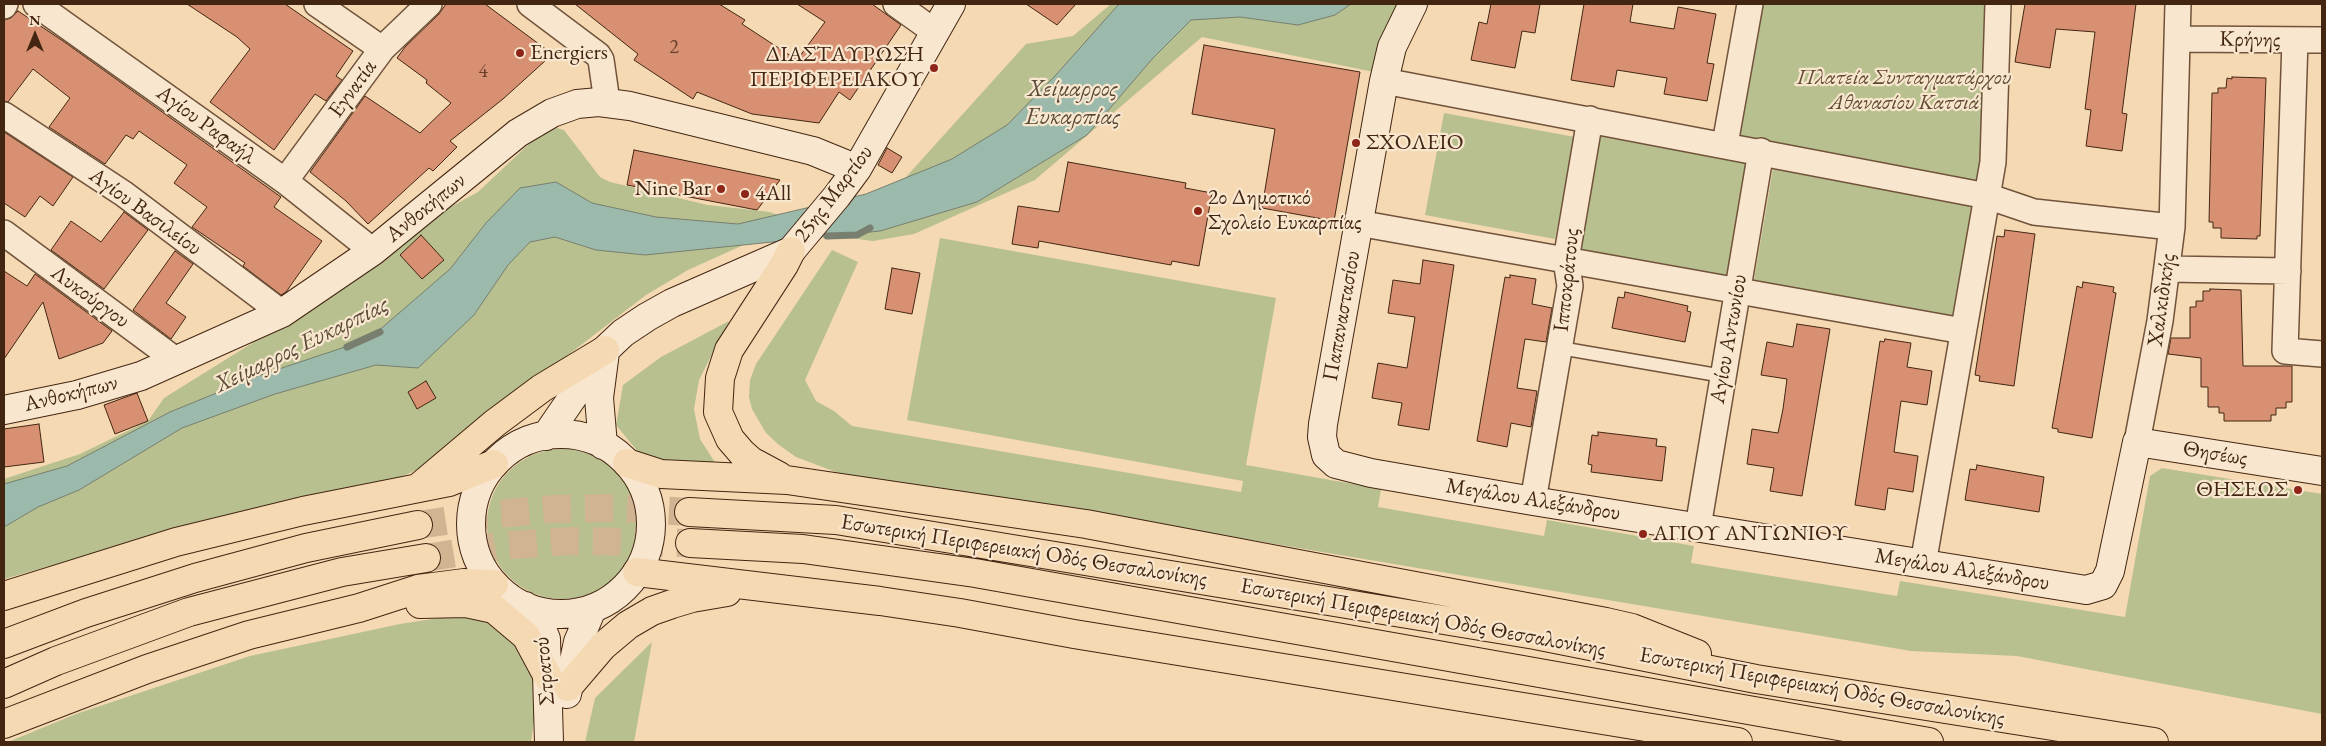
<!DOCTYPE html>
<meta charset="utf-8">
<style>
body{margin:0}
#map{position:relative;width:2326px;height:746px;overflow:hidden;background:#f5d9b3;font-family:"EB Garamond",serif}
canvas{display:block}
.frame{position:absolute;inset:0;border:5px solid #432612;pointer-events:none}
.north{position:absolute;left:10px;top:10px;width:50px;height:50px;-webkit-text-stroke:4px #f8e6ce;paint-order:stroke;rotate:0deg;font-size:14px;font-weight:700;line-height:20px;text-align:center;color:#432612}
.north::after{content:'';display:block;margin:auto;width:18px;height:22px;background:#432612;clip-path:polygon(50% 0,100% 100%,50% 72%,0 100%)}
</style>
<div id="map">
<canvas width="2326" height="746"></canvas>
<div class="frame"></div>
<div class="north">N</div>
</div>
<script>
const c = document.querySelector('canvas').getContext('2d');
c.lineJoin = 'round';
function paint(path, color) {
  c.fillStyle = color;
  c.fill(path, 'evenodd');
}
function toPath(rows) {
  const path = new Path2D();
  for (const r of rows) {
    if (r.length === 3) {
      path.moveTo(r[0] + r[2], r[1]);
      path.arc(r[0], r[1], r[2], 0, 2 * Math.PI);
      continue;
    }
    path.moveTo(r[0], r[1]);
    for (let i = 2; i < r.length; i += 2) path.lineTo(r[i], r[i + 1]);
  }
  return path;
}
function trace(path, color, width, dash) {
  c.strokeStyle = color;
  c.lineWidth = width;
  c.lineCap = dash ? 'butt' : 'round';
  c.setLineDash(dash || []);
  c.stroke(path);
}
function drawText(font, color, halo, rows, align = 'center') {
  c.font = font + ' "EB Garamond",serif';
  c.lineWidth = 4.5;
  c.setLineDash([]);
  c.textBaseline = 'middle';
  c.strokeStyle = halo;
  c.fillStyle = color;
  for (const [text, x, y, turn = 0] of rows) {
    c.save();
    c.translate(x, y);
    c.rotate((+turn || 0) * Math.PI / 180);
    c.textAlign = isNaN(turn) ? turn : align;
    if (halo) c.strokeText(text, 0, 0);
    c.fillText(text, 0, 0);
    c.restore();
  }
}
paint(toPath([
 [1111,4,1404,4,1374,72,1202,37,1035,180,914,234,873,241,851,238,1026,44,1073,36],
 [1750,4,1998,4,1987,196,1725,144],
 [1444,113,1575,137,1555,239,1425,215],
 [557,128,564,130,600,177,610,182,708,205,770,212,781,216,750,242,688,270,646,295,425,465,410,473,397,478,291,499,197,524,4,579,4,479,80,454,148,421,164,398,291,319,429,219,478,192,530,143,548,129],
 [1597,131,1752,160,1731,284,1576,257],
 [1774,163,1977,198,1956,321,1753,286],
 [940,238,1276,298,1246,465,1381,489,1378,507,1544,536,1547,520,1694,546,1691,563,1897,596,1900,581,2125,617,2150,476,2162,468,2322,494,2322,714,2017,656,1911,651,1043,505,841,474,796,457,779,445,766,433,752,409,749,397,750,380,756,364,832,250,858,262,805,380,816,401,834,411,852,426,1241,492,1243,481,907,420],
 [729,321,699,380,694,409,700,439,716,464,648,464,616,425,623,385,661,357],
 [562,524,75],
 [465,614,505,626,539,687,531,742,8,742,76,714,250,656,400,624],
 [652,642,634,742,585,742,595,698]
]), '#b8c08f');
const water = toPath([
 [1119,4,1351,4,1335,15,1298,25,1240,17,1191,20,1153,58,1087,135,977,202,880,231,645,255,596,250,555,237,530,242,508,265,474,315,418,368,376,365,275,394,182,428,79,490,38,507,4,527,4,484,67,466,170,412,258,376,369,339,450,269,486,223,520,188,556,182,592,203,656,217,738,224,866,194,952,159,1007,125,1055,76,1119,4]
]);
paint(water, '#9cbaac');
trace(water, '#787f6e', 1);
trace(toPath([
 [827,236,857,235,870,228],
 [347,347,380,332]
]), '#787f6e', 7);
const building = toPath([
 [187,4,285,4,353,51,336,76,342,80,326,101,315,94,274,150,210,102,250,49,237,37,187,4],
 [446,4,485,4,547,50,545,61,503,99,450,141,457,147,433,171,429,168,368,224,346,201,310,172,365,96,420,133,451,103,426,83,427,80,397,58,405,47,439,14,446,4],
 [575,4,719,4,745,20,742,24,797,60,825,22,797,4,872,4,901,25,850,100,839,92,819,123,752,114,697,92,693,99,634,60,638,54,575,4],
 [1026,4,1076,4,1057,25,1026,4],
 [1491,4,1540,4,1535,33,1522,31,1515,68,1471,60,1479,22,1487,24,1491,4],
 [1584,4,1633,4,1630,22,1674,29,1678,7,1716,14,1707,63,1714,64,1707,101,1664,94,1667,78,1617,70,1614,87,1571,80,1584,4],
 [2025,4,2136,4,2122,113,2127,114,2122,151,2086,146,2091,110,2085,109,2095,32,2056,29,2050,68,2015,62,2025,4],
 [18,11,63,41,281,197,274,207,322,241,286,292,281,295,243,266,245,263,192,227,207,207,174,183,187,165,139,131,133,139,126,135,105,164,49,127,70,98,33,69,8,102,4,101,4,20,11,18,18,11],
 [1204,45,1360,72,1334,221,1262,208,1275,129,1192,114,1204,45],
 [2232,77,2266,78,2260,236,2257,236,2257,239,2221,238,2221,228,2213,228,2213,222,2209,222,2212,93,2218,93,2218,88,2226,88,2227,78,2232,79,2232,77],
 [4,132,73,177,53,206,40,196,25,217,4,203,4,132],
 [887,148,902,157,892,173,878,165,887,148],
 [634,150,780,180,757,210,627,185,634,150],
 [1068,162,1186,183,1185,188,1212,193,1199,266,1172,261,1171,265,1039,241,1038,248,1012,244,1018,206,1059,212,1068,162],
 [124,212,148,230,104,289,51,250,71,221,101,242,124,212],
 [2005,230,2035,234,2014,386,1979,381,1980,376,1975,375,1997,236,2004,237,2005,230],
 [421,235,444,260,422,279,400,255,421,235],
 [175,251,193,264,166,303,186,317,171,339,133,310,175,251],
 [1423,260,1454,265,1429,430,1398,425,1402,403,1372,398,1378,363,1407,368,1415,317,1388,313,1393,280,1420,284,1423,260],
 [892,268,920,273,912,314,885,309,892,268],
 [4,271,27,286,35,274,112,331,103,343,59,359,43,302,4,359,4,271],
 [1510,275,1536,279,1532,304,1552,308,1546,342,1525,339,1517,388,1537,391,1531,427,1511,423,1507,447,1477,441,1505,277,1510,278,1510,275],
 [2083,282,2114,287,2113,292,2116,293,2092,438,2058,432,2058,429,2052,428,2077,286,2082,288,2083,282],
 [2210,289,2241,290,2243,366,2292,366,2292,402,2286,402,2286,408,2276,408,2276,415,2271,415,2271,421,2224,421,2224,413,2219,413,2219,407,2208,407,2208,387,2201,387,2201,358,2168,354,2171,338,2190,338,2190,307,2196,307,2196,301,2203,301,2203,291,2210,291,2210,289],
 [1625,292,1688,306,1687,311,1691,312,1685,342,1612,328,1618,297,1624,298,1625,292],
 [1797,324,1830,329,1802,496,1770,491,1774,468,1747,464,1752,429,1778,433,1783,409,1787,379,1761,375,1767,342,1793,347,1797,324],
 [1885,339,1911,343,1907,367,1932,371,1927,405,1901,401,1894,452,1918,456,1913,492,1888,488,1885,510,1855,505,1880,341,1884,342,1885,339],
 [426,381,436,398,417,409,408,392,426,381],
 [137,393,148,421,115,434,104,405,137,393],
 [39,424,44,462,4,467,4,429,39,424],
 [1598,432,1657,439,1656,446,1666,447,1662,481,1591,472,1592,465,1588,464,1592,435,1598,436,1598,432],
 [1977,465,2044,477,2039,512,1965,500,1970,469,1976,470,1977,465]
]);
paint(building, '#d79072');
trace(building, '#432612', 1);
trace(toPath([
 [418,525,485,515,553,509,621,508,689,512],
 [426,558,499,546,571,541,690,543]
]), '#d1b593', 28, [28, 14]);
const lane = toPath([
 [1560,348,1723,376]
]);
const street = toPath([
 [36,4,285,181,373,251],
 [317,4,382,49],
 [530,4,598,55,601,60,607,102],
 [896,4,935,32],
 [4,6,5,4],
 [2177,39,2322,40],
 [2295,40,2285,351,2322,354],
 [1384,81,1987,196,2034,212,2172,227],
 [4,115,124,194,282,313],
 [1725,144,1750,4],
 [285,181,382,49,429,4],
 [1358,223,1963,331],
 [4,233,177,361],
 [2167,269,2288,271],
 [2137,442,2160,321,2172,227,2178,4],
 [1533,501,1570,286,1566,260,1590,119],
 [1698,527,1761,151],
 [1923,564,1993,162,1998,4]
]);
const secondary = toPath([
 [1413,4,1392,47,1384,81,1323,424,1322,437,1326,455,1336,464,1371,473,1533,501,2086,590,2103,585,2110,571,2137,442,2322,471],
 [4,410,77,395,141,376,282,313,373,251,518,133,552,113,577,104,599,102,630,106,813,151,857,169],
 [561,524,90],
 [546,436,605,350,623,333,647,317,672,303,791,251,837,196,857,169,951,4],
 [603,445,599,398,605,352],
 [525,606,540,624,546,639,549,742],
 [567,694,578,642,592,609]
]);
const highway = toPath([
 [627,463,661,474,787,480,1086,524,1606,622,1632,628,1697,654],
 [779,476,751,461,742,453,730,439,718,412,720,378,729,350,784,265,791,251],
 [419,487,495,423,542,388,605,350],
 [689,512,836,520,1535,635,1756,679,2154,742],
 [690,543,803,549,975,573,1929,742],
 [637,572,880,601,960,613,1074,634,1738,742],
 [4,596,176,542,303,511,449,482,494,464],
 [420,604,466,603,494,609,526,636,548,677],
 [4,644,86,613,195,578,306,548,418,525],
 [4,684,56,661,189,612,342,572,426,558],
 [568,687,603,646,628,625,652,611,672,604,692,598,727,592],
 [4,724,147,669,249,635,359,608,418,589,464,583,494,584]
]);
trace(lane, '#70533a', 15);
trace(street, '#70533a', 28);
trace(secondary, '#432612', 30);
trace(highway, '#432612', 30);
trace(lane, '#f8e6ce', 12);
trace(street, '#f8e6ce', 25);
trace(secondary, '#f8e6ce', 28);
trace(highway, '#f5d9b3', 28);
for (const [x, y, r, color] of [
 [520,53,5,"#8f2418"],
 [934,68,5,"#8f2418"],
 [1356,143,5,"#8f2418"],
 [721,189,5,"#8f2418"],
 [745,194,5,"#8f2418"],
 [1198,211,5,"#8f2418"],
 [2298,490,5,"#8f2418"],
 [1643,534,5,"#8f2418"]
]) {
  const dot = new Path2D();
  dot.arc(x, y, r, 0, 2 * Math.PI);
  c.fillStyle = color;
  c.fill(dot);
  trace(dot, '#f8e6ce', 2);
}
drawText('20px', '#68402a', null, [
 ["2",674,48],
 ["4",483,72]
]);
drawText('22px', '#432612', '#f8e6ce', [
 ["Κρήνης",2250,40,1],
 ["Εγνατία",353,89,-54],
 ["Αγίου Ραφαήλ",206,125,36],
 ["25ης Μαρτίου",834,194,-53],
 ["Ανθοκήπων",426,208,-39],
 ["Αγίου Βασιλείου",145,212,36],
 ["Ιπποκράτους",1567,280,-84],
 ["Λυκούργου",90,297,36],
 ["Χαλκιδικής",2162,300,-82],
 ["Παπαναστασίου",1342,316,-80],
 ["Αγίου Αντωνίου",1729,339,-80],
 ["Ανθοκήπων",71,394,-14],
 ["Θησέως",2215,454,9],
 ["Μεγάλου Αλεξάνδρου",1533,500,9],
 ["Εσωτερική Περιφερειακή Οδός Θεσσαλονίκης",1024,551,9],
 ["Μεγάλου Αλεξάνδρου",1962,570,9],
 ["Εσωτερική Περιφερειακή Οδός Θεσσαλονίκης",1423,618,10],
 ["Στρατού",545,671,-95],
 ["Εσωτερική Περιφερειακή Οδός Θεσσαλονίκης",1822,687,10]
]);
drawText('22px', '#432612', '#f8e6ce', [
 ["Energiers",530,53],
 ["ΔΙΑΣΤΑΥΡΩΣΗ",924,55,"right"],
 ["ΠΕΡΙΦΕΡΕΙΑΚΟΥ",924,80,"right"],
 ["ΣΧΟΛΕΙΟ",1366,143],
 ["Nine Bar",711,189,"right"],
 ["4All",755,194],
 ["2ο Δημοτικό",1208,198],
 ["Σχολείο Ευκαρπίας",1208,223],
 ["ΘΗΣΕΩΣ",2288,490,"right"],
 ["ΑΓΙΟΥ ΑΝΤΩΝΙΟΥ",1653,534]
], 'left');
drawText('italic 22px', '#604c31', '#f8e6ce', [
 ["Πλατεία Συνταγματάρχου",1904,78],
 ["Αθανασίου Κατσιά",1904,103]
]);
drawText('italic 24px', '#594b38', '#f8e6ce', [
 ["Χείμαρρος",1073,89],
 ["Ευκαρπίας",1073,117],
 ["Χείμαρρος Ευκαρπίας",302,345,-26]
]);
</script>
